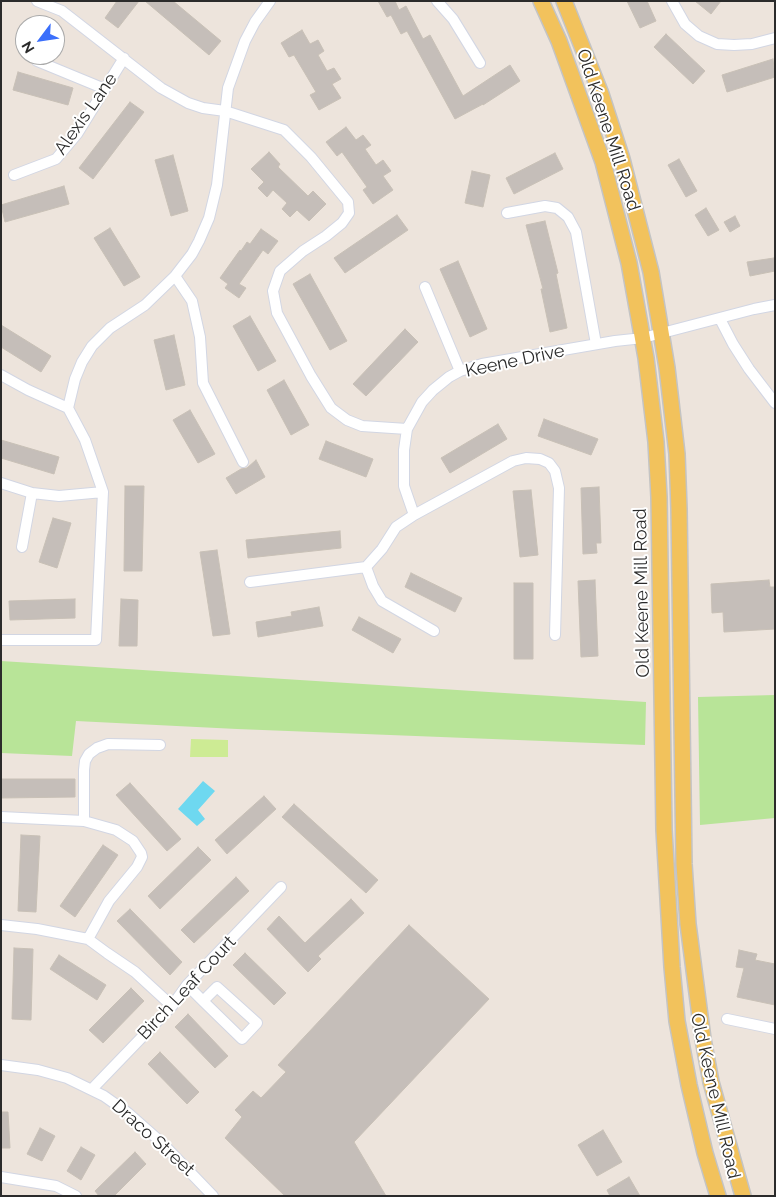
<!DOCTYPE html>
<style>
body{margin:0}
#map{position:relative;width:776px;height:1197px;overflow:hidden;background:#ede4dc;font-family:Raleway,sans-serif}
canvas{display:block}
.frame{position:absolute;inset:0;border:2px solid #2b2b2b;pointer-events:none}
.north{position:absolute;left:15px;top:15px;width:50px;height:50px;box-sizing:border-box;background:#fff;border:1px solid #aaa;border-radius:50%;rotate:239deg;font-size:14px;font-weight:700;line-height:20px;text-align:center;color:#2b2b2b}
.north::after{content:'';display:block;margin:auto;width:18px;height:22px;background:#3b6ffb;clip-path:polygon(50% 0,100% 100%,50% 72%,0 100%)}
</style>
<div id="map">
<canvas width="776" height="1197"></canvas>
<div class="frame"></div>
<div class="north">N</div>
</div>
<script>
const c = document.querySelector('canvas').getContext('2d');
c.lineJoin = 'round';
function paint(path, color) {
  c.fillStyle = color;
  c.fill(path, 'evenodd');
}
function toPath(rows) {
  const path = new Path2D();
  for (const r of rows) {
    path.moveTo(r[0], r[1]);
    for (let i = 2; i < r.length; i += 2) path.lineTo(r[i], r[i + 1]);
  }
  return path;
}
function trace(path, color, width, dash) {
  c.strokeStyle = color;
  c.lineWidth = width;
  c.lineCap = dash ? 'butt' : 'round';
  c.setLineDash(dash || []);
  c.stroke(path);
}
function drawText(font, color, halo, rows, align = 'center') {
  c.font = font + ' Raleway,sans-serif';
  c.lineWidth = 4;
  c.setLineDash([]);
  c.textBaseline = 'middle';
  c.strokeStyle = halo;
  c.fillStyle = color;
  for (const [text, x, y, turn = 0] of rows) {
    c.save();
    c.translate(x, y);
    c.rotate((+turn || 0) * Math.PI / 180);
    c.textAlign = isNaN(turn) ? turn : align;
    if (halo) c.strokeText(text, 0, 0);
    c.fillText(text, 0, 0);
    c.restore();
  }
}
paint(toPath([
 [1,661,646,702,645,745,237,729,76,721,72,756,1,753],
 [775,695,775,818,700,825,698,697]
]), '#b8e498');
paint(toPath([
 [191,739,228,740,228,757,190,757]
]), '#cdeb94');
paint(toPath([
 [203,781,215,791,198,810,205,819,197,826,178,809]
]), '#6ed8f0');
const building = toPath([
 [117,1,139,1,118,28,105,18,117,1],
 [145,1,173,1,221,41,209,55,145,1],
 [378,1,395,1,399,10,406,6,423,39,430,35,463,96,510,65,520,81,483,105,483,104,455,119,407,31,401,34,391,15,387,17,378,1],
 [627,1,647,1,656,21,640,28,627,1],
 [695,1,721,1,711,14,695,1],
 [302,30,310,44,318,40,324,51,318,55,327,71,334,68,341,79,332,84,341,98,319,110,310,95,316,92,294,55,289,57,281,43,302,30],
 [666,34,705,71,693,84,654,47,666,34],
 [773,59,775,77,727,92,722,75,773,59],
 [18,72,73,88,68,105,13,90,18,72],
 [130,102,144,112,93,179,79,168,130,102],
 [346,127,356,140,363,135,371,145,365,149,376,165,383,160,391,171,383,176,393,190,373,204,363,190,367,187,342,152,337,156,326,142,346,127],
 [269,152,280,164,278,167,308,196,313,191,326,204,309,221,297,210,290,217,282,209,287,203,273,190,267,197,258,188,264,182,251,169,269,152],
 [555,153,563,169,514,194,506,178,555,153],
 [173,155,188,211,171,216,155,160,173,155],
 [679,159,697,191,686,197,668,165,679,159],
 [472,171,490,175,483,207,465,203,472,171],
 [64,186,69,204,5,222,1,205,64,186],
 [706,208,719,230,708,236,695,215,706,208],
 [397,215,408,230,345,273,334,258,397,215],
 [735,216,740,226,730,232,724,222,735,216],
 [545,221,558,273,556,274,567,328,550,332,541,289,543,289,526,225,545,221],
 [110,228,140,277,124,286,94,238,110,228],
 [261,229,278,241,268,254,263,250,239,284,246,288,239,298,225,288,228,284,220,278,240,250,241,251,247,242,250,244,261,229],
 [774,258,775,271,750,276,747,262,774,258],
 [458,261,487,329,470,337,440,269,458,261],
 [310,274,347,341,330,350,293,284,310,274],
 [250,316,276,361,258,371,233,326,250,316],
 [1,325,51,356,41,372,1,347,1,325],
 [405,329,418,342,366,396,353,384,405,329],
 [174,335,185,385,166,390,154,340,174,335],
 [284,380,309,425,291,435,267,390,284,380],
 [190,410,215,454,198,463,173,420,190,410],
 [544,419,598,439,591,455,538,436,544,419],
 [498,424,507,439,450,473,441,458,498,424],
 [1,440,59,457,54,474,1,458,1,440],
 [326,441,373,459,366,477,319,459,326,441],
 [256,460,265,477,236,494,226,478,241,469,247,468,256,460],
 [125,486,144,486,142,571,124,571,125,486],
 [599,487,601,543,596,543,597,553,583,554,581,488,599,487],
 [531,490,538,555,520,557,513,491,531,490],
 [53,518,71,523,57,568,39,562,53,518],
 [340,531,341,548,248,558,246,540,340,531],
 [217,550,230,634,213,636,200,552,217,550],
 [411,573,462,598,455,612,405,587,411,573],
 [595,580,598,656,581,657,578,581,595,580],
 [769,580,770,587,775,587,775,629,724,632,723,612,712,613,711,584,769,580],
 [514,583,533,583,533,659,514,659,514,583],
 [75,599,75,618,10,620,9,601,75,599],
 [121,599,138,600,137,646,119,646,121,599],
 [319,607,323,626,258,637,256,622,292,616,291,612,319,607],
 [359,617,401,639,393,653,352,630,359,617],
 [1,779,75,779,75,797,1,798,1,779],
 [130,783,181,839,167,851,116,795,130,783],
 [264,796,276,809,227,854,215,840,264,796],
 [294,804,378,880,366,893,282,817,294,804],
 [21,835,40,836,36,912,18,911,21,835],
 [103,845,118,855,75,917,60,906,103,845],
 [198,847,211,860,160,909,148,896,198,847],
 [236,877,249,891,194,943,181,930,236,877],
 [351,899,364,913,318,956,321,959,308,972,267,929,279,916,305,943,351,899],
 [130,909,182,962,170,975,117,921,130,909],
 [409,925,489,999,354,1142,386,1196,285,1196,225,1138,242,1117,235,1110,253,1091,261,1098,286,1072,278,1065,409,925],
 [14,948,33,949,31,1020,12,1019,14,948],
 [739,950,757,954,755,960,775,964,775,1005,737,997,744,968,736,967,739,950],
 [245,953,286,993,274,1005,233,965,245,953],
 [59,955,106,985,97,1000,50,969,59,955],
 [131,988,144,1001,103,1043,89,1030,131,988],
 [188,1014,228,1056,215,1068,175,1027,188,1014],
 [160,1052,199,1092,187,1104,148,1064,160,1052],
 [1,1112,8,1112,10,1148,1,1148,1,1112],
 [40,1128,55,1136,42,1161,27,1154,40,1128],
 [603,1130,622,1162,597,1176,578,1145,603,1130],
 [81,1147,95,1155,81,1180,67,1171,81,1147],
 [135,1152,146,1164,114,1196,99,1196,95,1191,135,1152],
 [629,1177,640,1196,610,1196,607,1190,629,1177]
]);
paint(building, '#c5beb9');
trace(building, '#c8c0b6', 1);
const street = toPath([
 [37,1,62,11,161,88,188,103,203,108,225,111,284,130,311,157,348,202,349,213,342,223,326,236,303,251,280,271,273,291,277,313,311,376,331,408,347,420,362,426,407,429],
 [437,1,453,19,480,63],
 [672,1,685,24,699,36,717,44,734,45,752,44,775,38],
 [37,61,105,89],
 [14,175,56,159,77,134,124,58],
 [507,213,545,206,557,208,568,217,576,232,596,344],
 [175,276,192,301,200,337,203,383,243,462],
 [425,287,460,371],
 [720,319,733,344,749,369,775,403],
 [1,375,28,390,68,408],
 [68,408,75,379,82,362,92,346,110,328,145,305,175,276,192,254,199,241,209,218,217,185,228,88,245,41,255,22,270,1],
 [1,483,32,493,59,496,103,492],
 [414,515,513,461,526,458,540,459,549,463,555,471,559,488,555,635],
 [22,547,32,493],
 [366,567,382,549,396,527,414,515,404,486,404,450,407,429,422,402,433,390,449,377,460,371,482,364,615,341,643,338,754,309,775,305],
 [366,567,373,586,382,601,434,631],
 [250,582,366,567],
 [1,640,96,640,103,492,85,440,68,408],
 [1,817,84,821,116,830,133,841,141,853,142,857,137,867,109,901,88,939],
 [84,821,84,770,85,761,89,754,97,748,108,744,160,745],
 [1,925,37,929,88,939,107,953,135,972,172,1006],
 [187,985,203,1001,242,1039,257,1023,217,987,203,1001],
 [727,1019,775,1029],
 [1,1065,38,1070,67,1078,104,1096,128,1113,162,1143,213,1196],
 [92,1089,172,1006,187,985,281,887],
 [1,1177,56,1186,76,1196]
]);
const primary = toPath([
 [541,1,559,41,603,162,629,263,646,358,656,442,659,497,664,830,672,967,677,1021,689,1085,705,1153,718,1196],
 [564,1,601,94,622,159,651,272,667,368,677,454,679,509,684,864,688,924,703,1039,711,1082,743,1196]
]);
trace(street, '#d2d6e3', 12);
trace(primary, '#c4c4c4', 18);
trace(street, '#fff', 10);
trace(primary, '#f2c25c', 15);
drawText('18px', '#2b2b2b', '#fff', [
 ["Alexis Lane",86,114,-55],
 ["Old Keene Mill Road",608,130,72],
 ["Keene Drive",515,361,-12],
 ["Old Keene Mill Road",642,593,-91],
 ["Birch Leaf Court",187,988,-47],
 ["Old Keene Mill Road",715,1096,77],
 ["Draco Street",153,1138,42]
]);
</script>
